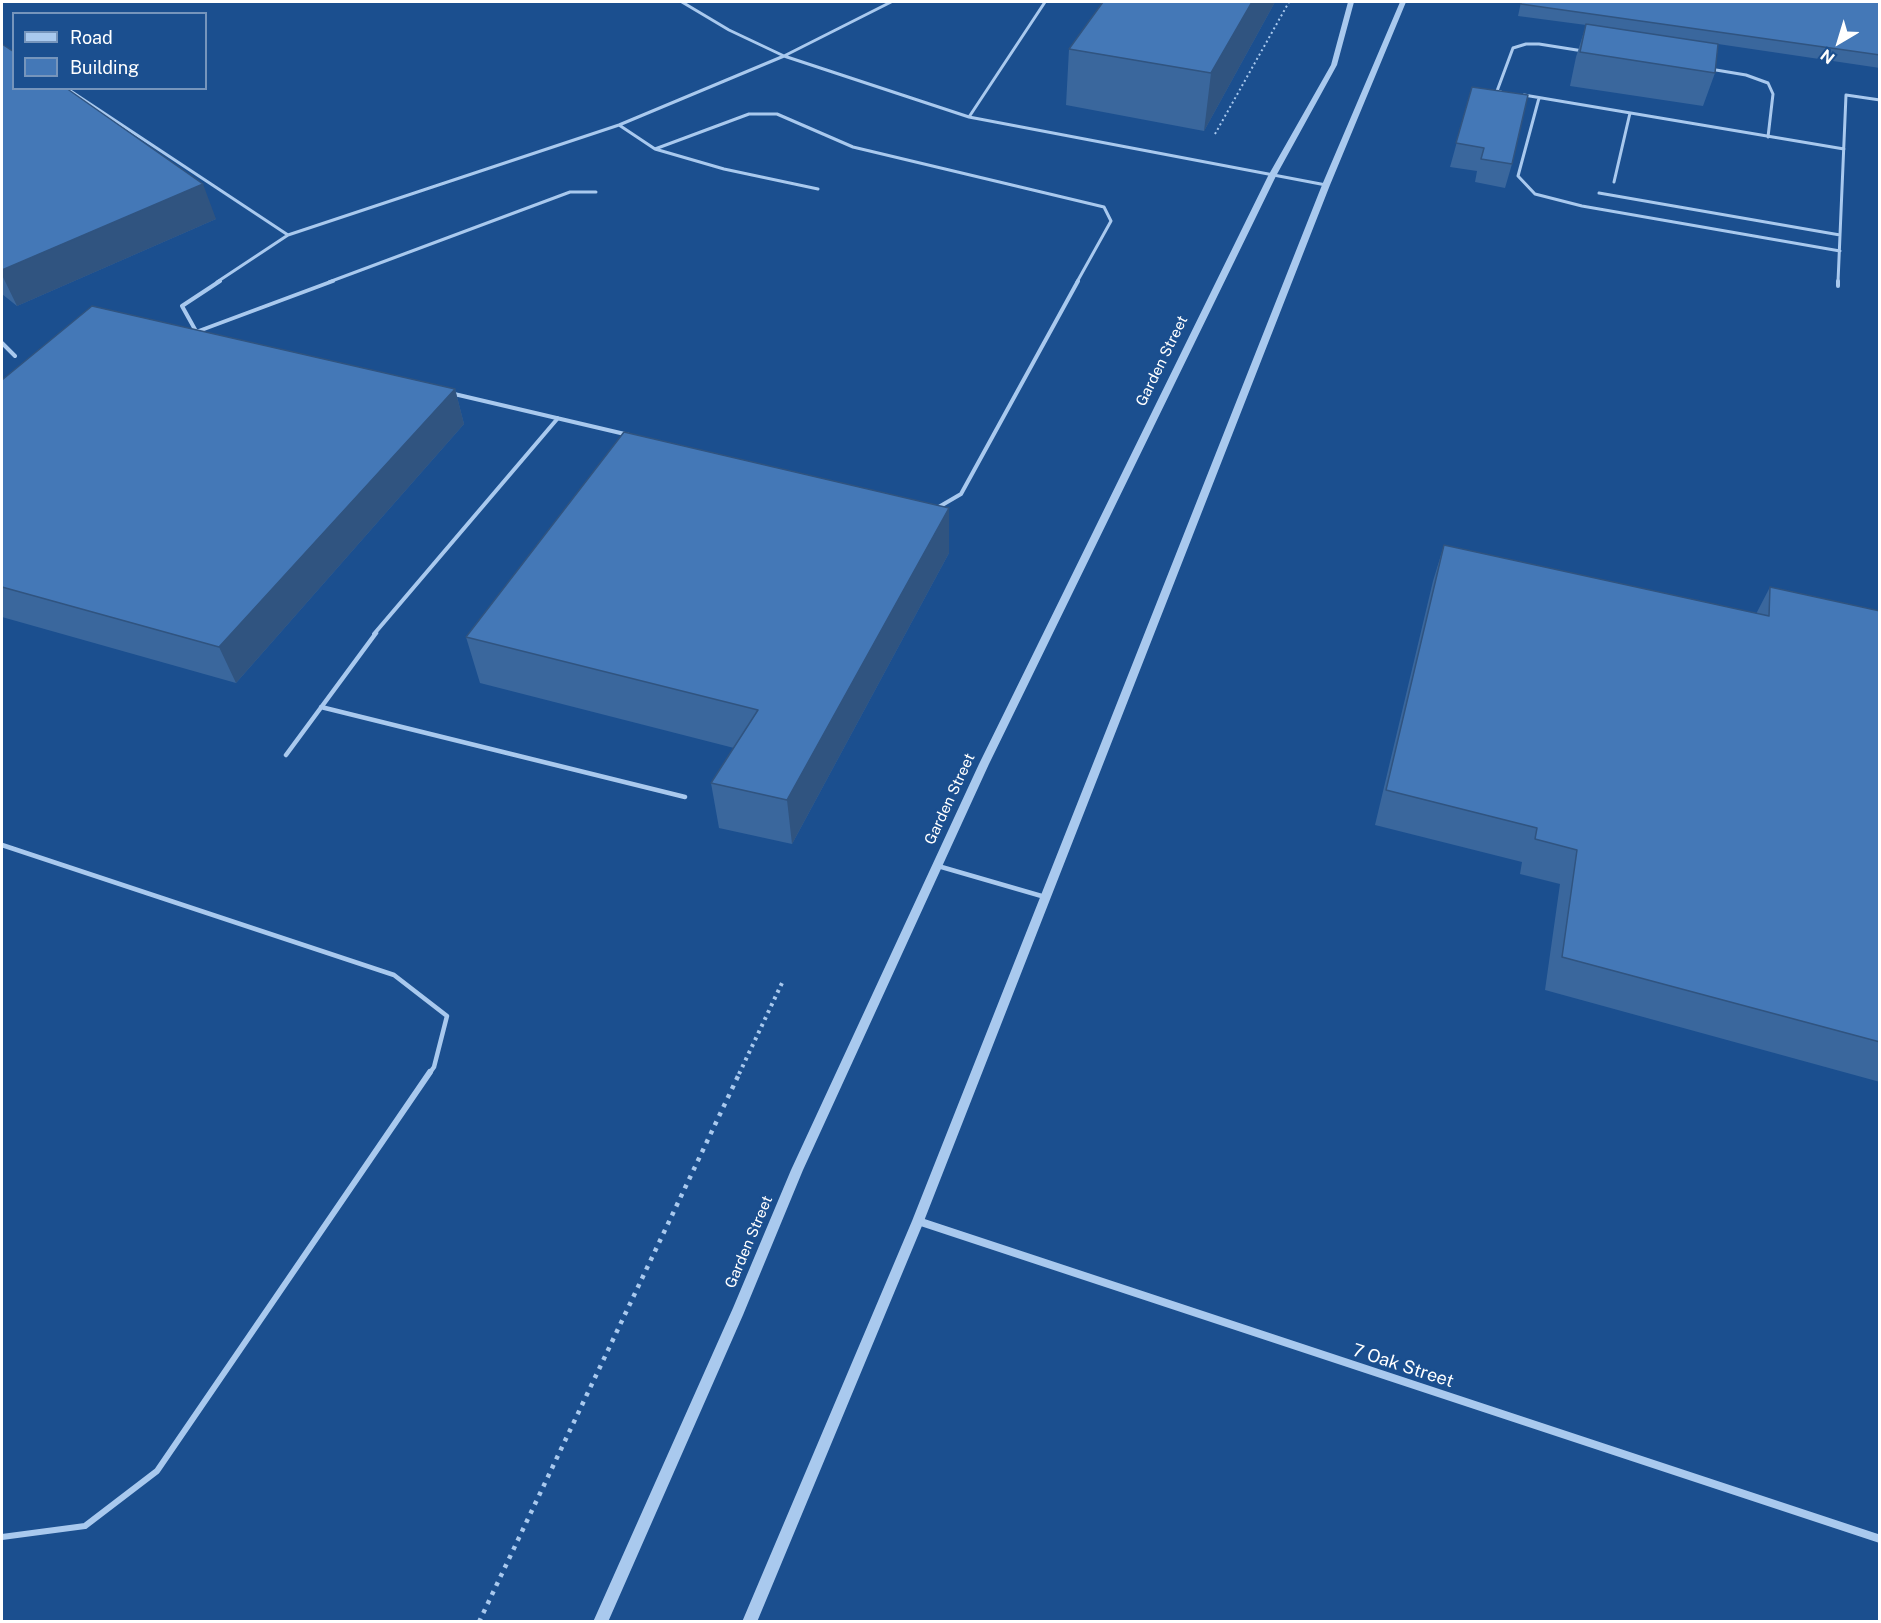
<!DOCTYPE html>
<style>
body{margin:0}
#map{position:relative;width:1881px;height:1623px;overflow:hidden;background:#1b4f8f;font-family:"Public Sans",sans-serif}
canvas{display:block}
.frame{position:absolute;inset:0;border:3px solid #fff;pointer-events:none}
.legend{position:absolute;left:12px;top:12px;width:195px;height:78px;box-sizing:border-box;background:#1b4f8f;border:2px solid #7695bc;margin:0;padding:8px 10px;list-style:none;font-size:18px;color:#fff}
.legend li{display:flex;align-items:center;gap:12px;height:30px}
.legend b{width:30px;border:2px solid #7695bc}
.north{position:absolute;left:1809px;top:12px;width:60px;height:60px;-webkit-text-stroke:4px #1b4f8f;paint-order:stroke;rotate:218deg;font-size:16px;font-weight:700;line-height:24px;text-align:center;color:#fff}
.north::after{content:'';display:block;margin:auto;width:21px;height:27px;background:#fff;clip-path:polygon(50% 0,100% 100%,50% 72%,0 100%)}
</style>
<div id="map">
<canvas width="1881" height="1623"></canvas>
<div class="frame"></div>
<ul class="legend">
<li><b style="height:8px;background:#a9c9ee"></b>Road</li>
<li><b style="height:16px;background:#4478b7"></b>Building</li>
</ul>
<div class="north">N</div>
</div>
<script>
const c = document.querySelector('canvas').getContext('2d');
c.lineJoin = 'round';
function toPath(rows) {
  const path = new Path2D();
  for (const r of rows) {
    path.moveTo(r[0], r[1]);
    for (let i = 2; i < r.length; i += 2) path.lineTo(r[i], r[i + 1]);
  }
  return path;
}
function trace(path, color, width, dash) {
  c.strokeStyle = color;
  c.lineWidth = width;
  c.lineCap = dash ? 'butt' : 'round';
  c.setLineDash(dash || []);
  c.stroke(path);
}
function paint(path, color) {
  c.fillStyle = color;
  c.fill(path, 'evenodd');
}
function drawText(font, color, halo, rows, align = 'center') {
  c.font = font + ' "Public Sans",sans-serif';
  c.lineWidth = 4.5;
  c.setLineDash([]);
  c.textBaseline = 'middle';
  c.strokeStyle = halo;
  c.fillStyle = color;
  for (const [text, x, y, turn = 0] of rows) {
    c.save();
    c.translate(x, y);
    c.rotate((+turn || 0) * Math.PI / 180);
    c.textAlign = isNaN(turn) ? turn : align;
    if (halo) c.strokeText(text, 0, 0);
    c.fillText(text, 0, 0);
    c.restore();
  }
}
trace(toPath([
 [1215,134,1289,2]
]), '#a9c9ee', 2, [2, 3]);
trace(toPath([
 [739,1074,782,983]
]), '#a9c9ee', 4, [3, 4.5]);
trace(toPath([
 [479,1622,740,1072]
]), '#a9c9ee', 4.5, [4, 6]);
trace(toPath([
 [682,2,729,30,784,56,969,117,1326,185],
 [1710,69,1746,75,1768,83,1773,94,1768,137],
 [66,88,288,235,619,125,784,56,891,2],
 [1501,92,1497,91,1513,48,1526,44,1539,44,1583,51],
 [1524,95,1844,149],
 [1539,98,1518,176,1535,194,1582,206,1840,251],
 [969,117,1045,2],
 [619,125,655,149,724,169,818,189],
 [655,149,749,114,777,114,853,147,1104,207,1111,221,1077,282],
 [1614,182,1630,113],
 [1599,193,1840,235],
 [217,282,288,235],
 [329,282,570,192,596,192],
 [1838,282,1846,95,1880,100]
]), '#a9c9ee', 3);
trace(toPath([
 [1838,286,1838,281],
 [196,332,333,281],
 [197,333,182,306,220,281],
 [2,343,15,356],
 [450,393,629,435],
 [937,508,961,494,1078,281],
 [374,634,558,418]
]), '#a9c9ee', 4);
trace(toPath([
 [321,707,685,797],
 [286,755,376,633],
 [2,845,394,975,447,1016,434,1067,429,1074],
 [938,866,1045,897]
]), '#a9c9ee', 4.5);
trace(toPath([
 [2,1537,85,1526,157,1471,430,1072]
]), '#a9c9ee', 6);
trace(toPath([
 [918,1221,1880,1539]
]), '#a9c9ee', 8);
paint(toPath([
 [1348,2,1354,2,1337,65,1276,176,989,764,803,1170,743,1315,608,1622,593,1622,733,1308,791,1170,979,764,1268,176,1331,65,1348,2],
 [1400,2,1406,2,1330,185,924,1221,757,1622,742,1622,912,1221,1322,185,1400,2]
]), '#a9c9ee');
paint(toPath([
 [1275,2,1204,131,1066,105,1069,49],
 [1521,2,1880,2,1880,68,1718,44,1715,73,1703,106,1570,86,1576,57,1586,25,1518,16],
 [2,44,216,219,17,306,2,294],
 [1472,87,1512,164,1505,188,1475,182,1477,171,1450,167],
 [2,380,455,389,464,424,236,683,2,617],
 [1444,545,1756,614,1770,587,1880,611,1880,1082,1545,990,1560,884,1520,874,1522,862,1375,825,1433,581],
 [949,553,792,844,719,828,711,783,734,748,480,683,466,637]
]), '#3a679d');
paint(toPath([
 [1252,2,1275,2,1204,131,1211,73],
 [203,184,216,219,17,306,2,275,2,270],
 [455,389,464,424,236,683,219,647],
 [949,508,949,553,792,844,787,800]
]), '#305480');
const building = toPath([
 [1103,2,1252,2,1211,73,1069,49,1103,2],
 [1521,2,1880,2,1880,55,1521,4,1521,2],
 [1586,24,1718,44,1715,73,1580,52,1586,24],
 [2,44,14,52,14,88,66,88,203,184,2,270,2,44],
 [1472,87,1528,95,1512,164,1481,159,1484,148,1456,143,1472,87],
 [92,306,455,389,219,647,2,587,2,380,92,306],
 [624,432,949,508,787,800,711,783,758,710,466,637,624,432],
 [1444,545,1769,616,1770,587,1880,611,1880,1042,1562,957,1577,850,1535,839,1537,828,1386,790,1444,545]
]);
paint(building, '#4478b7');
trace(building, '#305480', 1.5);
drawText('15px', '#fff', '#1b4f8f', [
 ["Garden Street",1162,361,-64],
 ["Garden Street",950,799,-65],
 ["Garden Street",749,1242,-67]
]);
drawText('18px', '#fff', '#1b4f8f', [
 ["7 Oak Street",1403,1366,18]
]);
</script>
